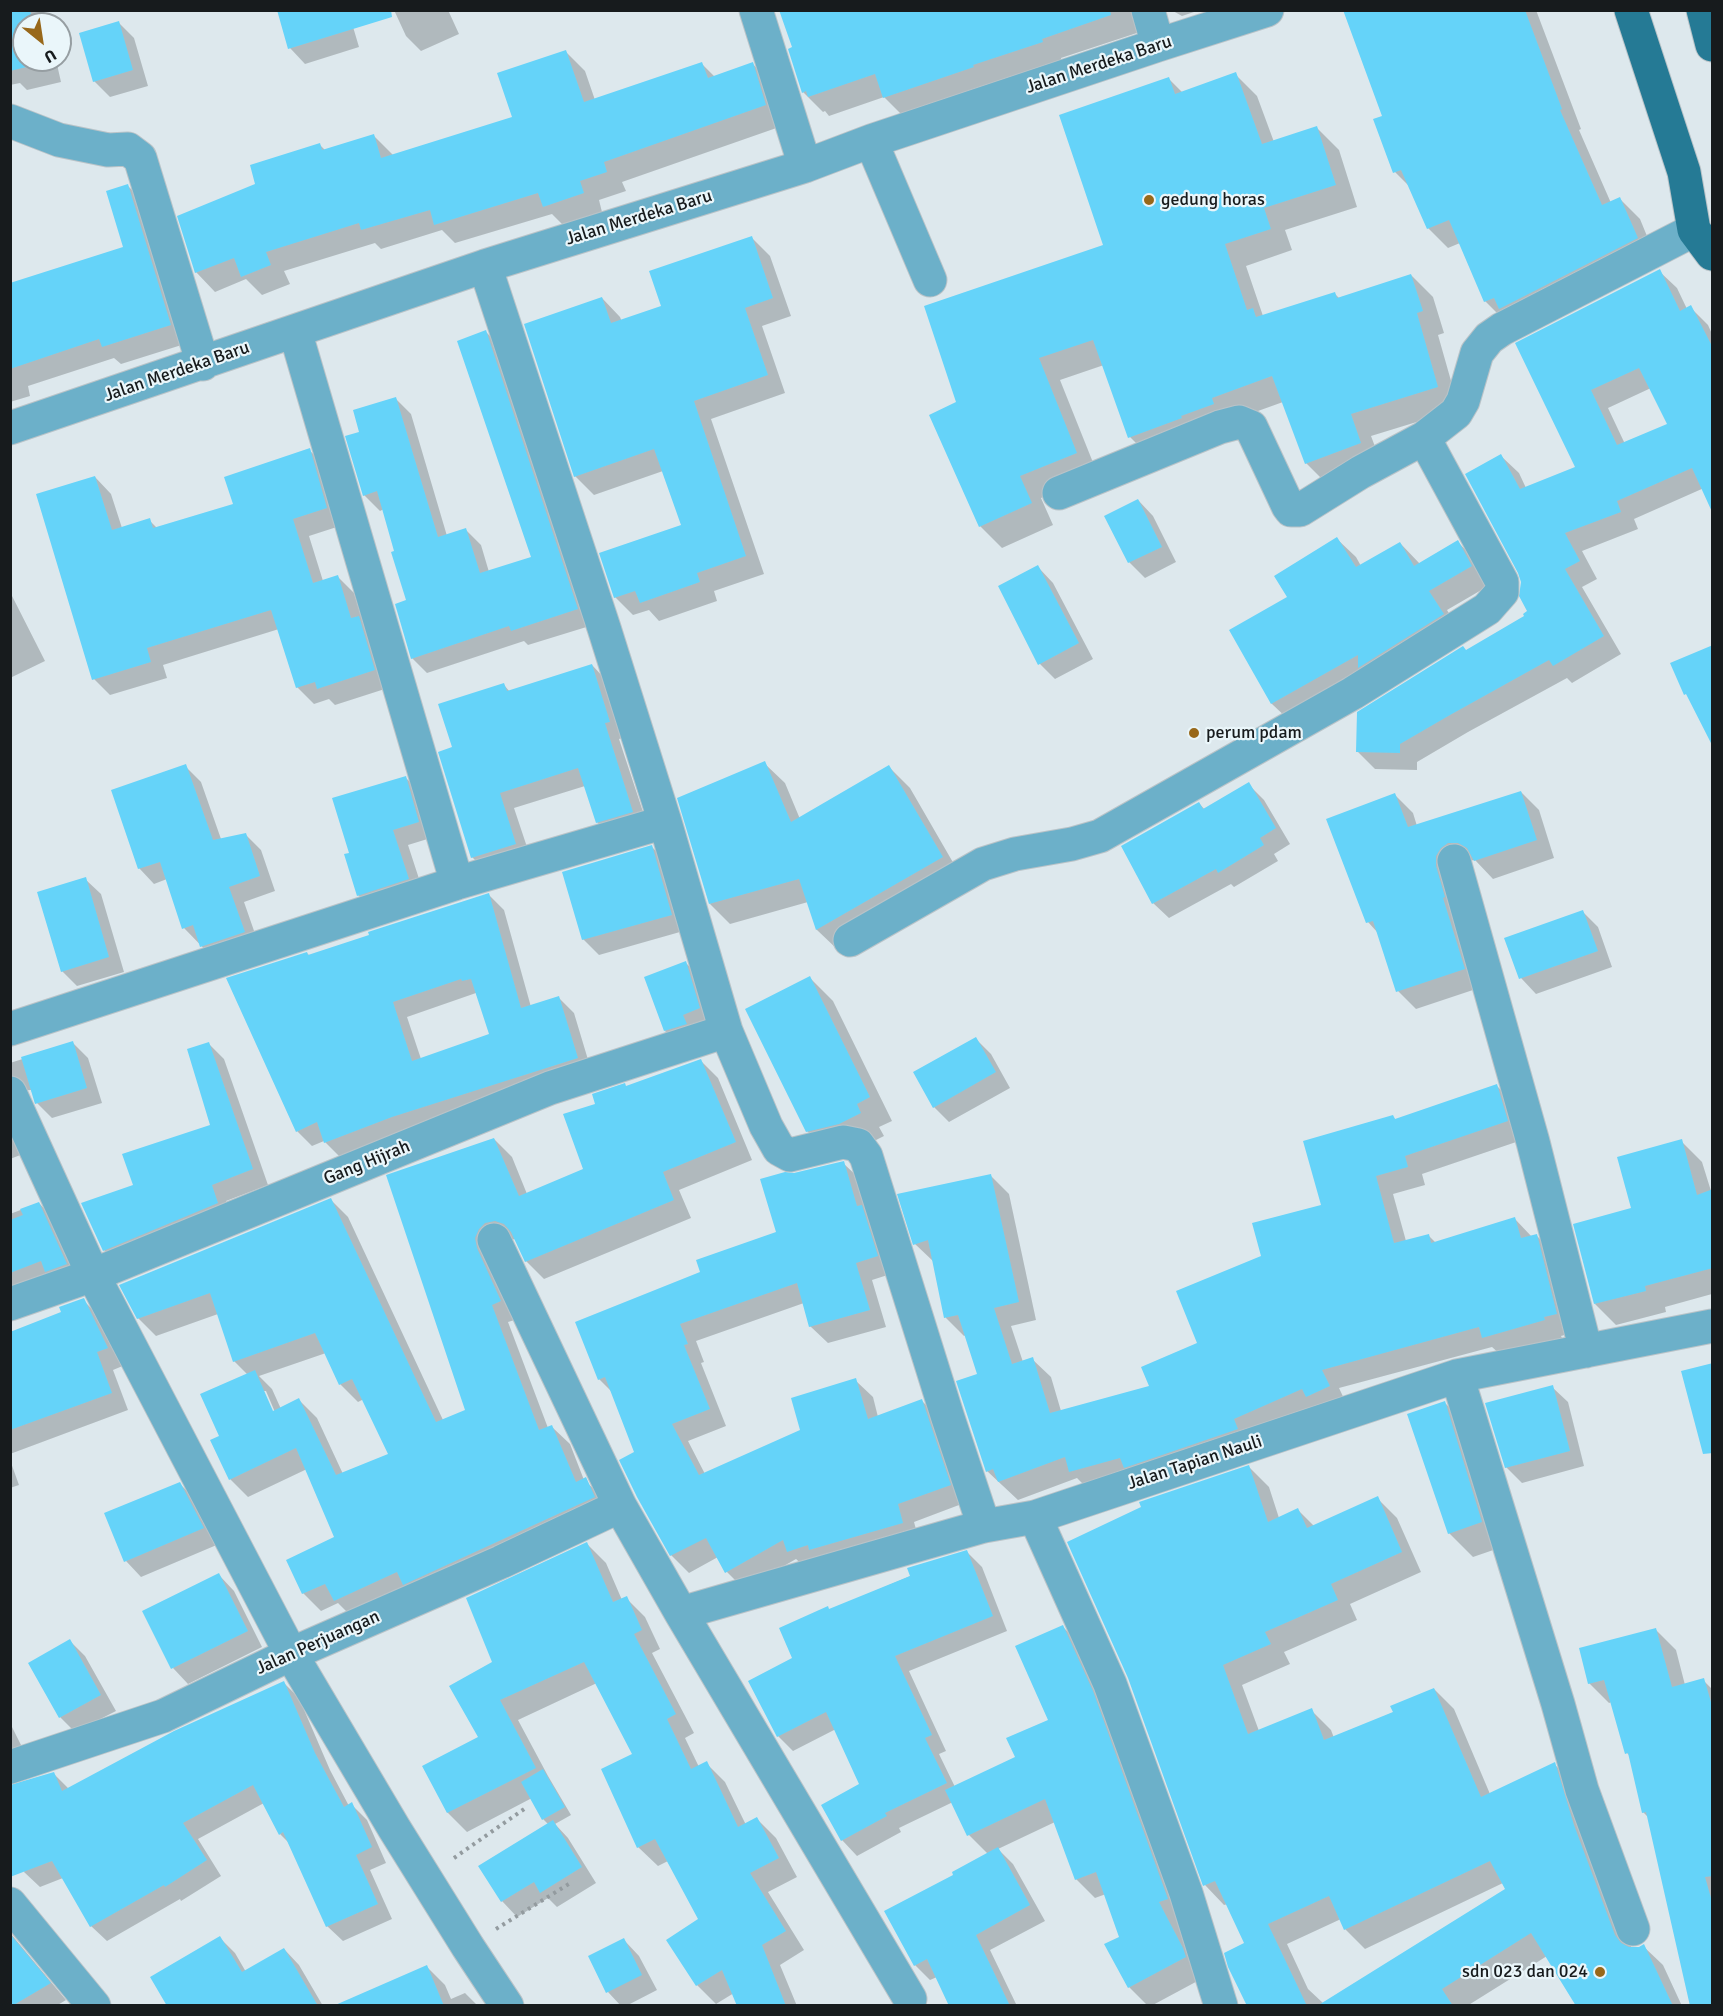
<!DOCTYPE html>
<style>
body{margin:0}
#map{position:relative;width:1723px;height:2016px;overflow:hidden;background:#dde8ed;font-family:Signika,sans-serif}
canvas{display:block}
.frame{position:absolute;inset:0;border:12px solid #171b1d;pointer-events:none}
.north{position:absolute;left:12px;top:12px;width:60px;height:60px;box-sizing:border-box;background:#eaf6fa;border:2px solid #969ea2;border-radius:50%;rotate:150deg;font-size:16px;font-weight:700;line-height:24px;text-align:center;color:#171b1d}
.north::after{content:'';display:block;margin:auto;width:21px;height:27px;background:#98681a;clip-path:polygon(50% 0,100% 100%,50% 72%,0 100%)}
</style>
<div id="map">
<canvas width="1723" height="2016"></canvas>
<div class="frame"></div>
<div class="north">U</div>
</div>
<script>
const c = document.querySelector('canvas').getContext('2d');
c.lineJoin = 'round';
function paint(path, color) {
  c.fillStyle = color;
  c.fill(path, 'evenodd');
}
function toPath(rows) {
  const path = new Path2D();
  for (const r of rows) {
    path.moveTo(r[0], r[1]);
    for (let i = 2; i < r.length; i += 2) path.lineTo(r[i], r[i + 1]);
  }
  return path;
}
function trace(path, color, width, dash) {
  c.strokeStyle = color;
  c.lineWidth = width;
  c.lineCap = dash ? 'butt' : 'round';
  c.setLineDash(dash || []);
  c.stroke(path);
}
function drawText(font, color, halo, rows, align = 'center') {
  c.font = font + ' Signika,sans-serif';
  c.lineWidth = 4.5;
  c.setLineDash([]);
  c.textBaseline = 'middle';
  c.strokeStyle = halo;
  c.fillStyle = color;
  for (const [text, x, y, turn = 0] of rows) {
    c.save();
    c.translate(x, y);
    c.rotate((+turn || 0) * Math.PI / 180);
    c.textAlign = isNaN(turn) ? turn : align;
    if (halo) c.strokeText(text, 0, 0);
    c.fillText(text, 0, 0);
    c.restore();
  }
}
paint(toPath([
 [10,10,44,10,47,24,24,24,24,60,56,60,61,82,27,90,20,83,10,85],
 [348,10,359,47,305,64,290,48],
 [394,10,448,10,459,34,421,51,406,36],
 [781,10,1200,10,1182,16,1173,11,1163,11,1149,29,1061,58,1062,62,904,117,884,97,829,116,825,111,823,112,803,92,794,48],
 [1344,10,1536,10,1581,129,1579,130,1611,203,1620,199,1640,219,1656,258,1505,321,1485,301,1460,243,1448,248,1428,228,1410,187,1395,172,1384,117],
 [118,22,134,38,148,86,110,97,94,81],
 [566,52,585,71,595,100,702,64,715,77,752,63,771,83,785,125,622,182,626,191,599,200,602,212,563,225,552,214,455,243,442,230,381,249,375,243,284,271,290,284,262,295,246,279,215,292,196,272,257,185,320,145,326,151,374,136,393,155,514,118],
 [1235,74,1257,96,1274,142,1317,128,1339,150,1357,207,1285,230,1292,250,1246,266,1263,316,1335,294,1339,298,1411,275,1433,297,1444,333,1438,335,1459,409,1371,436,1382,465,1328,485,1306,463,1283,402,1233,420,1152,459,1130,437,1104,365,1060,380,1098,475,1041,498,1053,525,1002,548,980,526,958,403,1105,246,1169,79,1183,93],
 [128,186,146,204,188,343,121,364,114,358,28,386,30,396,10,402,10,284,125,248],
 [752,238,770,256,791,316,762,326,785,393,711,419,764,574,714,591,717,601,659,621,649,610,633,615,615,597,682,526,663,471,594,495,575,476,602,298,620,317,622,322,663,307],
 [1659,271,1677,288,1687,309,1690,307,1708,325,1712,334,1712,497,1704,488,1634,519,1638,529,1582,551,1597,579,1582,587,1621,654,1572,683,1567,678,1468,732,1417,762,1417,770,1375,769,1357,751,1466,651,1526,617,1529,611,1522,582,1501,456,1519,473,1526,488,1577,468,1517,344],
 [1651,388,1669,425,1625,444,1608,408],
 [486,332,502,348,593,625,528,645,524,641,427,673,412,658,408,601,384,509,380,511,364,495,361,433,396,399,411,414,447,536,466,530,481,545,489,572,533,558],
 [309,450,326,466,343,525,309,536,323,581,337,576,354,593,363,622,375,634,391,687,335,705,329,699,314,704,297,687,279,629,163,665,167,678,110,695,94,679,95,477,111,494,122,528,149,520,157,528,235,505],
 [1138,500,1153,516,1176,562,1145,578,1129,562],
 [1337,539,1356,557,1361,566,1400,543,1420,564,1458,542,1476,561,1490,585,1447,610,1461,633,1291,722,1272,704,1231,631,1289,598],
 [1038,567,1053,583,1093,659,1055,679,1040,664],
 [10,592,45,661,10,678],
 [592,665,607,681,625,737,619,739,648,827,612,838,597,822,585,786,514,808,531,859,488,873,472,857,454,748,504,685,510,692],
 [764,763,785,783,800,819,889,767,910,788,962,878,838,950,817,930,808,902,730,924,710,904],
 [185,766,201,782,221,839,246,835,261,850,275,891,244,902,260,948,217,962,184,928,167,879,154,884,139,868],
 [405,777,421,793,434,837,408,845,424,894,374,911,358,895,351,854],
 [1248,784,1264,800,1290,844,1274,854,1278,861,1234,887,1231,884,1169,918,1153,903,1199,803,1205,810],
 [1521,792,1539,810,1554,858,1493,879,1475,860,1467,861,1482,987,1416,1009,1398,991,1378,933,1368,922,1395,795,1413,813,1417,826],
 [652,847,667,862,687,930,599,955,583,939],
 [85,879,101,894,124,972,77,986,62,971],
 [489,895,504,910,531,1007,559,998,574,1013,592,1073,340,1157,324,1141,312,1146,297,1131,307,953,310,956],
 [476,993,491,1035,421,1059,407,1017],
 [1583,912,1598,927,1612,967,1536,994,1521,978],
 [686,963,701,978,714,1024,680,1046,665,1031],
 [810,978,833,1001,892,1121,879,1127,884,1136,862,1147,831,1154,807,1131],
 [976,1039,991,1054,1010,1088,949,1122,934,1107],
 [73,1043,88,1058,102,1103,52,1118,37,1103,31,1090,19,1091,10,1097,10,1063],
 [209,1044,224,1059,268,1185,226,1201,233,1219,119,1265,104,1250,135,1186,211,1126],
 [701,1061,718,1078,752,1160,679,1190,691,1218,544,1279,526,1261,516,1239,503,1241,518,1319,508,1322,548,1428,552,1427,570,1444,584,1480,603,1497,353,1618,338,1603,321,1611,303,1593,336,1538,307,1469,248,1497,230,1479,221,1437,248,1375,234,1361,218,1314,156,1336,138,1318,331,1200,348,1217,443,1420,467,1411,388,1176,494,1139,512,1157,527,1194,585,1170,596,1105,627,1087],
 [326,1353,340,1384,358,1402,364,1399,390,1454,343,1474,317,1418,299,1400,281,1409,272,1389,259,1376],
 [262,1391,266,1391,277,1417,274,1418],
 [1497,1086,1515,1104,1525,1139,1422,1174,1425,1185,1393,1194,1406,1241,1428,1235,1436,1243,1515,1219,1532,1237,1536,1235,1555,1254,1575,1332,1561,1336,1562,1338,1502,1356,1492,1347,1339,1388,1347,1405,1089,1490,1077,1478,1018,1500,987,1471,979,1375,966,1335,964,1336,946,1318,934,1262,915,1244,991,1176,1009,1194,1036,1320,1011,1326,1023,1362,1032,1359,1051,1377,1061,1411,1151,1387,1199,1344,1263,1257,1323,1206,1393,1117,1396,1120],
 [10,1124,23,1154,10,1159],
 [1681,1141,1702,1162,1711,1191,1712,1190,1712,1294,1665,1307,1666,1312,1616,1325,1595,1304,1633,1209],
 [843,1163,861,1180,894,1273,872,1280,886,1327,828,1343,810,1326,804,1303,696,1341,704,1362,701,1363,726,1426,688,1441,705,1474,802,1431,855,1380,873,1397,878,1417,922,1401,939,1418,967,1502,914,1522,919,1540,806,1568,796,1559,744,1589,727,1572,718,1557,689,1573,671,1555,638,1497,636,1452,613,1393,599,1379,702,1273,778,1233,795,1175],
 [39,1203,56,1221,84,1282,10,1297,10,1214],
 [83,1300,101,1318,125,1365,113,1370,128,1410,10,1454,10,1330,13,1333,63,1313],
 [1552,1387,1568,1402,1584,1466,1522,1483,1506,1467],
 [1445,1403,1468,1426,1505,1546,1473,1557,1449,1533],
 [10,1460,19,1485,10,1488],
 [1249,1467,1269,1487,1279,1518,1298,1510,1314,1526,1377,1498,1397,1518,1421,1572,1350,1604,1357,1620,1284,1652,1290,1664,1242,1685,1259,1731,1311,1710,1331,1730,1334,1738,1394,1712,1434,1689,1454,1709,1490,1794,1554,1764,1574,1783,1594,1847,1632,1949,1643,1946,1663,1965,1682,2006,1578,2006,1547,1956,1467,2006,1249,2006,1246,1944,1228,1904,1224,1905,1205,1885,1129,1677],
 [1503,1883,1507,1890,1323,2003,1308,1989,1287,1944,1341,1919,1345,1929,1365,1949],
 [179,1483,195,1499,219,1544,141,1577,126,1561],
 [587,1544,606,1563,622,1600,626,1598,645,1617,660,1649,652,1653,694,1733,685,1738,699,1767,706,1763,725,1782,746,1825,757,1819,776,1838,797,1877,768,1892,804,1950,780,1965,797,2006,739,2006,734,1993,716,2004,697,1985,700,1920,668,1861,658,1866,638,1847,634,1755,597,1683,518,1720,548,1776,571,1815,555,1824,568,1838,596,1883,557,1907,548,1898,517,1917,502,1901,549,1825,543,1819,532,1798,467,1832,448,1813,424,1767,480,1738,494,1662],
 [967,1552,982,1567,1007,1631,909,1671,946,1751,939,1754,955,1787,1017,1758,1050,1721,1063,1627,1082,1646,1186,1918,1177,1922,1205,1977,1151,2006,1148,2006,1129,1987,1106,1945,1121,1937,1106,1894,1095,1898,1076,1879,1055,1822,998,1849,1013,1864,1045,1921,990,1950,1017,2006,951,2006,937,1977,930,1980,915,1965,955,1875,988,1854,969,1835,953,1802,899,1828,901,1832,857,1856,842,1840,861,1784,836,1729,793,1751,778,1736,794,1659,830,1610],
 [219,1575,234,1591,262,1647,188,1684,173,1668],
 [1656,1630,1676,1650,1685,1685,1703,1680,1712,1689,1712,2006,1649,1818,1643,1812,1631,1757,1627,1753,1612,1702,1609,1703,1589,1683],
 [70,1641,85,1656,116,1711,75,1732,60,1717],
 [284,1683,299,1698,330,1770,349,1806,351,1804,367,1820,386,1863,370,1870,392,1919,343,1941,327,1926,290,1844,280,1834,264,1803,198,1839,221,1876,181,1901,180,1899,107,1941,91,1926,63,1878,40,1887,24,1872,54,1774,69,1789],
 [10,1723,29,1761,10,1772],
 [10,1932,11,1934,66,2000,56,2006,10,2006],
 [220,1938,235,1953,246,1972,284,1949,299,1965,323,2006,169,2006],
 [624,1940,639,1956,657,1990,626,2006,621,2006,608,1992],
 [427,1967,445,1985,451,1999,465,1993,478,2006,375,2006]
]), '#0003');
paint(toPath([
 [10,10,30,10,33,24,24,24,24,60,42,60,43,63,10,71],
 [277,10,391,10,392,17,288,49],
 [779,10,1110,10,1111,15,1042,39,1043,42,973,65,974,67,883,98,875,74,808,97,806,91,802,93,788,49,792,47],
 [1343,10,1525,10,1562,109,1560,110,1602,205,1620,197,1638,238,1499,309,1494,298,1484,302,1449,220,1427,229,1401,170,1393,173,1373,119,1382,116],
 [119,21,133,70,93,82,79,33],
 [566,50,584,102,702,62,708,78,753,62,766,105,604,162,607,172,580,181,584,193,543,207,538,193,434,225,430,210,361,230,359,223,266,252,271,265,241,277,234,258,195,273,177,216,255,184,250,165,320,143,322,150,374,134,381,158,512,117,497,73],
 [1236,72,1262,144,1317,126,1336,185,1264,208,1271,229,1225,244,1247,310,1253,308,1256,317,1335,292,1337,298,1411,274,1423,311,1417,313,1438,387,1351,414,1361,443,1305,464,1272,376,1212,398,1214,404,1181,416,1182,418,1128,438,1093,340,1039,358,1077,453,1020,476,1032,503,979,527,929,415,956,402,924,306,1103,245,1059,115,1169,77,1175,94],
 [128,184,171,325,102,347,99,339,10,369,10,283,123,247,106,191],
 [752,236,773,298,745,308,768,375,694,401,746,556,697,573,700,582,640,603,635,591,614,598,599,553,681,525,654,449,574,477,524,324,602,297,611,323,661,306,649,271],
 [1660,269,1680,311,1691,305,1713,348,1713,514,1692,468,1617,501,1621,512,1565,533,1580,561,1565,569,1604,636,1553,666,1549,660,1450,715,1400,744,1400,753,1356,752,1357,712,1463,646,1466,650,1524,616,1523,614,1527,611,1519,596,1521,582,1518,573,1465,474,1501,454,1520,489,1575,467,1515,343],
 [1639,368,1667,424,1617,445,1591,390],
 [486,330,578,609,511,631,509,626,411,659,395,604,406,600,391,552,394,551,377,491,363,496,345,436,359,432,353,410,396,397,438,537,466,528,480,573,531,557,457,341],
 [310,448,327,508,293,519,313,583,338,575,351,618,359,616,375,670,317,689,315,682,296,688,271,610,147,648,151,662,92,680,36,494,95,476,112,530,150,518,153,528,233,504,224,477],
 [1138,499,1162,547,1128,563,1104,516],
 [1337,537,1356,567,1400,542,1414,566,1458,540,1472,566,1429,591,1444,614,1358,668,1358,655,1271,704,1229,630,1287,597,1274,576],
 [1038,565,1079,643,1038,665,998,586],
 [1713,645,1713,747,1686,694,1684,695,1670,663],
 [592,664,610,722,605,723,633,812,596,823,578,768,500,793,516,844,471,858,438,752,452,747,438,704,504,683,507,691],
 [765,761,791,822,889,765,943,857,816,930,799,879,709,904,677,798],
 [186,764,213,840,246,833,260,876,229,887,245,932,200,947,193,925,182,929,160,862,138,869,111,790],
 [406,776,419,822,393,830,409,879,357,896,344,854,349,853,332,798],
 [1249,782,1276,828,1260,838,1264,845,1218,873,1216,869,1152,904,1121,846,1199,802,1203,809],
 [1521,791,1537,840,1474,861,1467,848,1458,843,1448,843,1441,848,1436,856,1436,866,1445,897,1443,898,1465,969,1396,992,1373,921,1366,923,1326,819,1395,793,1408,827],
 [652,845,672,915,582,940,562,872],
 [86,877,109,957,61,972,37,892],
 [489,893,521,1008,559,996,578,1058,392,1117,324,1143,317,1122,296,1132,226,978,307,952,308,955,369,935,368,932],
 [461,979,462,981,471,979,489,1034,412,1061,393,1002],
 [1583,910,1598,951,1519,979,1504,938],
 [686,961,700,1008,683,1015,687,1024,664,1031,644,977],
 [810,976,870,1097,857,1104,861,1113,839,1124,806,1132,745,1009],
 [976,1037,996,1072,933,1108,913,1072],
 [73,1041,87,1088,35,1104,21,1057],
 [209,1042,253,1169,212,1185,218,1203,103,1251,81,1203,133,1185,122,1154,210,1125,187,1049],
 [701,1059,736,1142,663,1172,674,1200,525,1262,511,1232,504,1224,495,1221,485,1223,479,1229,475,1238,477,1248,501,1301,492,1305,539,1430,552,1425,576,1482,586,1477,595,1497,403,1585,397,1572,334,1601,325,1584,302,1594,286,1560,334,1537,296,1448,229,1480,210,1440,219,1436,200,1394,255,1370,273,1411,299,1398,336,1475,388,1454,352,1379,339,1385,315,1333,233,1362,210,1293,137,1319,119,1285,331,1198,436,1422,465,1410,386,1175,494,1138,519,1196,583,1169,563,1114,595,1104,592,1094,625,1083,626,1086],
 [1497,1084,1508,1121,1405,1156,1408,1167,1376,1176,1394,1243,1429,1234,1431,1243,1515,1217,1521,1238,1537,1234,1557,1314,1544,1317,1545,1320,1482,1338,1479,1327,1322,1370,1330,1386,1306,1397,1302,1389,1234,1419,1238,1429,1124,1468,1120,1458,1069,1472,1065,1457,998,1482,993,1469,986,1472,956,1381,977,1374,958,1315,944,1318,928,1240,913,1245,897,1194,991,1174,1019,1302,994,1308,1012,1364,1033,1357,1050,1413,1149,1386,1141,1367,1197,1343,1176,1291,1261,1256,1252,1223,1321,1205,1303,1141,1393,1115,1395,1119],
 [1682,1139,1697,1195,1713,1189,1713,1268,1645,1286,1646,1291,1594,1304,1573,1224,1631,1208,1617,1157],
 [844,1161,857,1206,862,1205,878,1256,856,1263,870,1310,809,1327,797,1283,680,1324,688,1344,684,1345,710,1409,672,1424,699,1475,800,1430,791,1398,856,1378,868,1419,922,1399,951,1485,898,1504,903,1523,809,1550,808,1545,787,1552,783,1540,725,1573,706,1538,670,1556,637,1497,619,1460,634,1452,605,1377,598,1380,575,1322,700,1272,696,1260,776,1232,760,1179,785,1172,794,1173],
 [39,1202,67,1264,45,1272,41,1261,10,1273,10,1220,23,1215,20,1209],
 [84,1298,108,1348,97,1352,112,1393,10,1430,10,1332,61,1312,59,1307],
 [1713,1363,1713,1453,1703,1454,1681,1371],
 [1553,1385,1570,1451,1505,1468,1485,1403],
 [1445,1401,1482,1522,1448,1534,1407,1414],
 [1249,1465,1268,1522,1298,1508,1307,1528,1378,1496,1402,1552,1331,1584,1338,1600,1265,1632,1271,1644,1223,1665,1248,1734,1312,1708,1324,1740,1393,1712,1390,1706,1434,1688,1481,1797,1555,1762,1574,1825,1615,1935,1621,1943,1629,1947,1639,1947,1644,1944,1673,2006,1576,2006,1531,1933,1442,1989,1453,2006,1317,2006,1505,1889,1490,1861,1344,1930,1329,1896,1268,1924,1307,2006,1247,2006,1228,1967,1224,1953,1244,1943,1215,1881,1203,1886,1128,1678,1067,1542,1141,1507,1139,1502],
 [180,1482,204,1528,124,1562,104,1513],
 [587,1542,613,1602,627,1596,642,1630,634,1634,676,1714,667,1719,691,1769,707,1761,738,1827,757,1817,779,1858,750,1873,786,1931,762,1945,786,2006,737,2006,722,1970,696,1986,666,1940,698,1919,655,1839,637,1848,601,1769,632,1754,584,1662,500,1700,536,1768,447,1813,422,1766,478,1737,449,1686,492,1662,466,1598],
 [967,1550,993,1616,895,1656,932,1735,925,1738,947,1783,885,1813,887,1816,841,1841,821,1805,859,1784,826,1712,777,1737,748,1681,792,1658,779,1628,828,1606,829,1609,910,1576,907,1568],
 [219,1573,248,1631,171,1669,142,1611],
 [1063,1625,1093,1691,1168,1899,1159,1902,1183,1948,1186,1957,1128,1988,1104,1944,1119,1937,1096,1872,1075,1880,1045,1799,967,1836,945,1790,1015,1757,1006,1738,1048,1720,1015,1646],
 [1656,1628,1672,1687,1704,1678,1713,1709,1713,1876,1705,1877,1713,1905,1713,2006,1690,2006,1646,1812,1642,1813,1628,1753,1625,1754,1604,1680,1588,1684,1579,1648],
 [70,1639,101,1695,59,1718,28,1663],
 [284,1681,315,1753,344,1807,352,1802,372,1847,356,1855,378,1904,326,1927,283,1832,279,1835,253,1785,183,1823,207,1860,165,1887,164,1885,90,1927,52,1861,10,1877,10,1785,54,1772,62,1791,174,1731],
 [543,1769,565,1807,542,1820,521,1782],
 [553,1820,582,1867,540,1893,534,1882,501,1902,478,1866],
 [998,1847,1030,1905,976,1935,1010,2006,949,2006,927,1959,914,1966,884,1911,953,1875,952,1872],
 [10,1934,51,1983,12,2006,10,2006],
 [220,1936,242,1972,284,1948,318,2006,167,2006,150,1977],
 [624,1938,642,1975,606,1993,588,1956],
 [427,1965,444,2006,333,2006]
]), '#65d3f9');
const minor = toPath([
 [756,10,805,166],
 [1148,10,1158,45],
 [10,121,59,140,108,150,128,149,140,158,203,364],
 [871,141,930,280],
 [485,266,604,628,665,822,726,1031,766,1126,779,1149,790,1155,843,1142,858,1145,866,1156,948,1418,984,1526],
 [295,331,457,883],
 [10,428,485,266,805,166,871,141,1158,45,1267,10],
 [1059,493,1220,427,1239,422,1251,427,1288,506,1291,510,1300,510,1361,472,1424,438,1456,413,1463,401,1477,353,1489,338,1502,329,1694,230],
 [1454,861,1533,1142,1586,1351],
 [850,940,983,864,1015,854,1072,844,1100,836,1353,693,1487,609,1502,592,1502,582,1424,438],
 [10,1029,457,883,665,822],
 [10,1093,93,1275,291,1654,394,1828,468,1947,507,2006],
 [494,1240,620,1506,681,1613,910,1999],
 [10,1304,93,1275,550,1088,726,1031],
 [1457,1376,1558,1704,1582,1790,1633,1929],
 [1035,1517,1110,1684,1186,1893,1221,2006],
 [681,1613,984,1526,1035,1517,1457,1376,1712,1326],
 [10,1767,163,1716,291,1654,501,1562,620,1506],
 [10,1904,94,2006]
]);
const major = toPath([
 [1631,10,1684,172,1694,230,1712,254],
 [1703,10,1712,45]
]);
trace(minor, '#b9c3c8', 35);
trace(major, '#b9c3c8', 35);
trace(toPath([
 [454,1858,527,1807],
 [496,1929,572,1882]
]), '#939b9f', 4, [3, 4.5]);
trace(minor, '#6cb0c9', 33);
trace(major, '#257a95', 33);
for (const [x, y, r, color] of [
 [1149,200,6,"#98681a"],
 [1194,733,6,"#98681a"],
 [1600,1972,6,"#98681a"]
]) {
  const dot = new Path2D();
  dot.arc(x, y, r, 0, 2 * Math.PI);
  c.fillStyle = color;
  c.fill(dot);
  trace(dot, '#eaf6fa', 2);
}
drawText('18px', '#171b1d', '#eaf6fa', [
 ["Jalan Merdeka Baru",1099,65,-18],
 ["Jalan Merdeka Baru",639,218,-17],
 ["Jalan Merdeka Baru",177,372,-19],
 ["Gang Hijrah",367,1163,-22],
 ["Jalan Tapian Nauli",1195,1463,-18],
 ["Jalan Perjuangan",318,1643,-24]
]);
drawText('18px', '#171b1d', '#eaf6fa', [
 ["gedung horas",1161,200],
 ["perum pdam",1206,733],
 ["sdn 023 dan 024",1588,1972,"right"]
], 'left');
</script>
